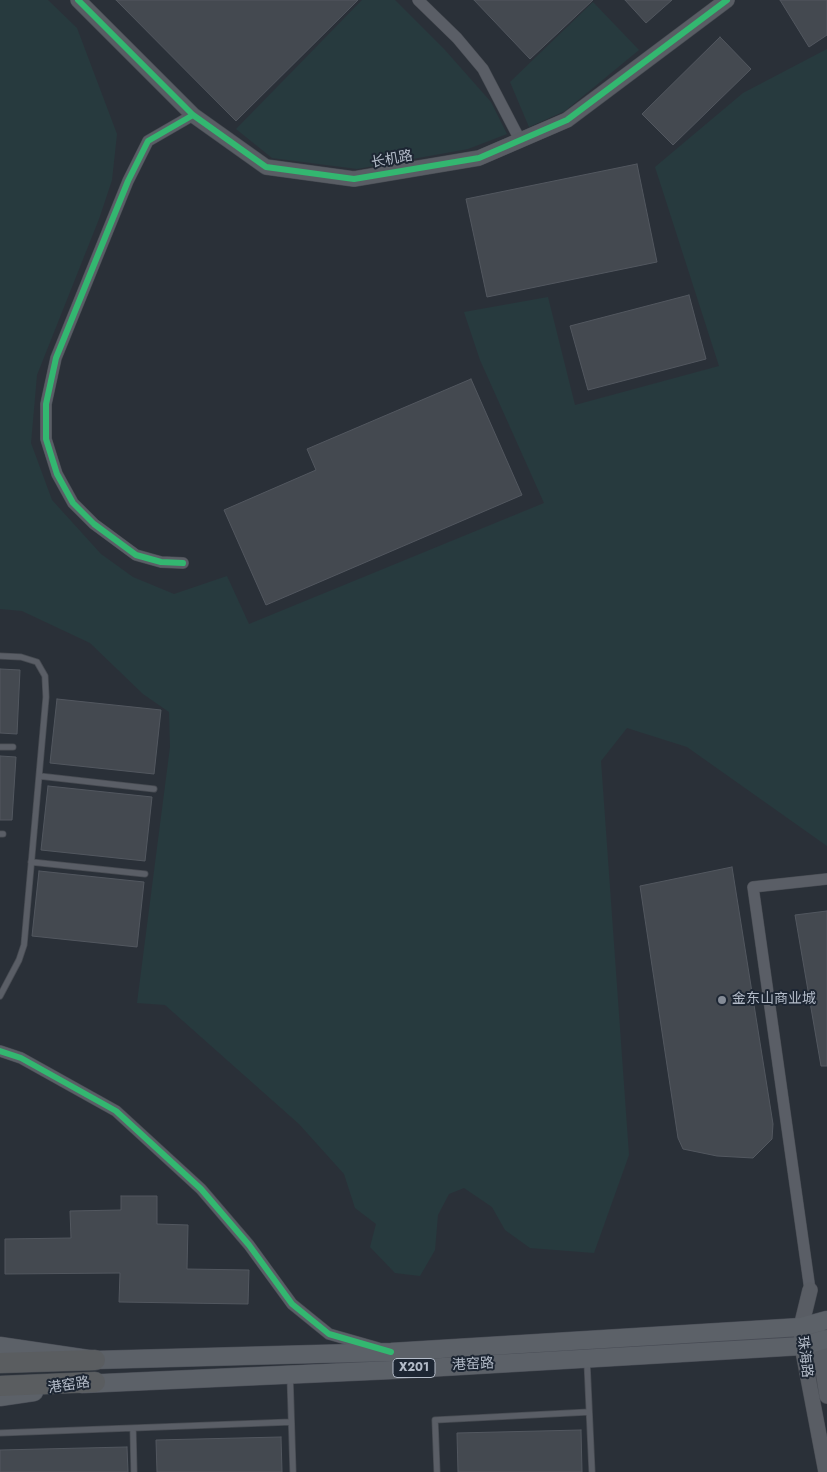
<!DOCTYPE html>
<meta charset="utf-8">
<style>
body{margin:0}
canvas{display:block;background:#2a3038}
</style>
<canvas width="827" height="1472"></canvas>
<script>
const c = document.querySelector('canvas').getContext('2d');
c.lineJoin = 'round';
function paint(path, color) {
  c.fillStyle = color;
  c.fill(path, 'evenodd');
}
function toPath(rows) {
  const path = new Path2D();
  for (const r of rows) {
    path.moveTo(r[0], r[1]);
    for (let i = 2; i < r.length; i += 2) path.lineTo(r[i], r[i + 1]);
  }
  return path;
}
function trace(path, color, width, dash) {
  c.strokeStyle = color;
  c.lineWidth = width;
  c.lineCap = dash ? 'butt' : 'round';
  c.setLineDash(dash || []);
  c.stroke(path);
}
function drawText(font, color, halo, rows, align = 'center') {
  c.font = font + ' Jost,"Noto Sans SC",sans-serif';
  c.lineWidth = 4;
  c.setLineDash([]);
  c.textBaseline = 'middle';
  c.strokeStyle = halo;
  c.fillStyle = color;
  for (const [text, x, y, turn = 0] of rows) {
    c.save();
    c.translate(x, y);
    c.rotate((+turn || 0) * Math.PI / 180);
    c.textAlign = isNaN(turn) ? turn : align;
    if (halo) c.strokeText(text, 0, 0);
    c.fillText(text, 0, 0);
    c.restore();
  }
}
paint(toPath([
 [0,0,48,0,77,28,117,134,112,180,99,219,37,375,31,443,52,500,101,554,133,577,174,594,227,576,249,624,544,503,480,360,464,312,548,297,575,405,719,366,655,167,743,93,827,49,827,846,687,747,627,728,601,761,629,1155,594,1253,530,1248,505,1230,492,1207,464,1188,449,1194,438,1215,435,1250,420,1276,395,1273,370,1247,376,1224,355,1208,344,1174,299,1124,165,1005,137,1003,170,747,169,712,143,694,90,643,22,611,0,609],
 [362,0,395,0,445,50,491,102,507,134,468,149,357,169,272,158,236,129],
 [593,2,639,50,565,111,529,127,510,82]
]), '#273a3e');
const building = toPath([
 [116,0,358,0,236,121,116,0],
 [474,0,593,0,530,59,474,0],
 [625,0,672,0,646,23,625,0],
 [780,0,827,0,827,35,809,47,780,0],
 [720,37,751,69,673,145,642,114,720,37],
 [637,164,657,262,487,297,466,199,637,164],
 [689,295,706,359,588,390,570,326,689,295],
 [471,379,522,495,266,605,224,510,316,470,307,449,471,379],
 [0,669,20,670,17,734,0,733,0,669],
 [57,699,161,710,154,774,50,763,57,699],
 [0,756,16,757,12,820,0,820,0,756],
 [48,786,152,797,145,861,41,850,48,786],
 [732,867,773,1124,772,1139,753,1158,717,1156,683,1149,678,1138,640,886,732,867],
 [39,871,144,882,137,947,32,936,39,871],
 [827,911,827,1066,821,1066,795,915,827,911],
 [121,1196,157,1196,157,1224,188,1225,187,1269,249,1270,248,1304,119,1302,120,1273,5,1274,5,1239,71,1238,70,1211,121,1210,121,1196],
 [581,1430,582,1472,458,1472,457,1433,581,1430],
 [281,1437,282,1472,157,1472,156,1440,281,1437],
 [127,1447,128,1472,0,1472,0,1450,127,1447]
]);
paint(building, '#444950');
trace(building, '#52575f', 1);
const lane = toPath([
 [0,656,21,657,37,662,45,676,46,697,24,945,19,960,0,996],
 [0,747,13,747],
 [39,776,154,789],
 [0,834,3,834],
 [31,862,145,874],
 [587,1362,592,1472],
 [290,1376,293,1472],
 [133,1428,134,1472],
 [0,1433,291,1422],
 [437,1472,435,1420,589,1412]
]);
const street = toPath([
 [418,0,457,38,483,69,520,140],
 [183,563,161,562,136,555,94,524,73,503,57,474,46,439,46,404,56,358,128,181,148,141,193,115],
 [0,1051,21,1058,116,1111,201,1189,249,1245,292,1304,329,1334,378,1348],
 [810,1290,753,887,827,879]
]);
const secondary = toPath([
 [78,0,193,115,266,167,354,179,479,158,567,120,727,0],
 [810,1290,801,1327,802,1346,826,1472],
 [817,1331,827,1396]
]);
const primary = toPath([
 [0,1346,95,1360,391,1352,801,1327,827,1320],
 [82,1384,392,1370,802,1346,827,1339],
 [0,1397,34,1392]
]);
const highway = toPath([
 [0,1363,95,1360],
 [0,1386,95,1382]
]);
trace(lane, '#484c53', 7);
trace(street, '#484c53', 12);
trace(secondary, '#484c53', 16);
trace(primary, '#484c55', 19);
trace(highway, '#474c53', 21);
trace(lane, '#5a5e66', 5.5);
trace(street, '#5a5e66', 11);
trace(secondary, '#595d64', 15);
trace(primary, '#5c6168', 18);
trace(highway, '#5a5d60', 20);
trace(toPath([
 [78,0,193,115,266,167,354,179,479,158,567,120,727,0],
 [183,563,161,562,136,555,94,524,73,503,57,474,46,439,46,404,56,358,128,181,148,141,193,115],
 [0,1051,21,1058,116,1111,201,1189,249,1245,292,1304,329,1334,391,1352]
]), '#33b770', 6);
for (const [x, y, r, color] of [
 [722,1000,5,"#848b96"]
]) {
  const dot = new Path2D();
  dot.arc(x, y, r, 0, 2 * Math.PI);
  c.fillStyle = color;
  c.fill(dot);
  trace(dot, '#1d2633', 2);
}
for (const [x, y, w] of [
 [414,1368,42]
]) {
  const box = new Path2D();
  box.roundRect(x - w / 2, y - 9.5, w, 19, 4);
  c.fillStyle = '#1d2633';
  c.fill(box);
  trace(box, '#b4bcc9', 1);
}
drawText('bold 12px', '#b4bcc9', null, [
 ["X201",414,1368]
]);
drawText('14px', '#b4bcc9', '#1d2633', [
 ["长机路",392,160,-10],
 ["珠海路",804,1357,83],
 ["港窑路",473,1365,-3],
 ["港窑路",69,1386,-9]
]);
drawText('14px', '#b4bcc9', '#1d2633', [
 ["金东山商业城",732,1000]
], 'left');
</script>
